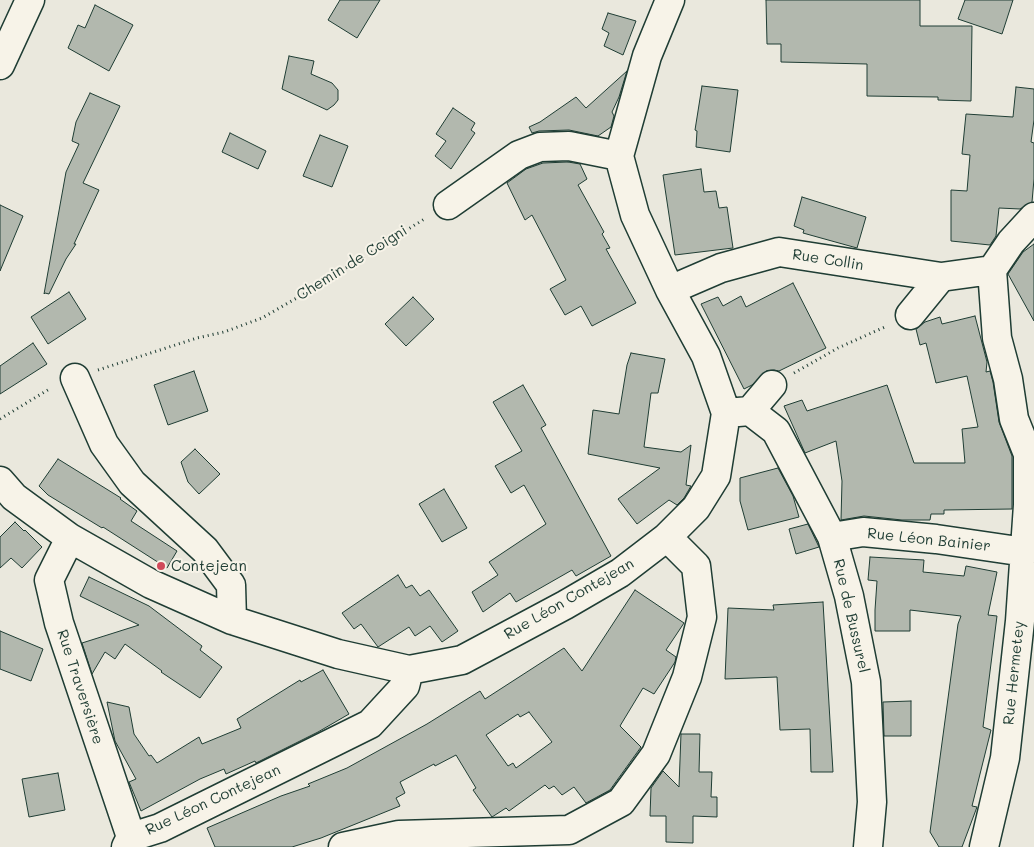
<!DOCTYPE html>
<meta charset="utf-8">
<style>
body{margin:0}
canvas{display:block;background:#eae8dd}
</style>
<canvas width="1034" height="847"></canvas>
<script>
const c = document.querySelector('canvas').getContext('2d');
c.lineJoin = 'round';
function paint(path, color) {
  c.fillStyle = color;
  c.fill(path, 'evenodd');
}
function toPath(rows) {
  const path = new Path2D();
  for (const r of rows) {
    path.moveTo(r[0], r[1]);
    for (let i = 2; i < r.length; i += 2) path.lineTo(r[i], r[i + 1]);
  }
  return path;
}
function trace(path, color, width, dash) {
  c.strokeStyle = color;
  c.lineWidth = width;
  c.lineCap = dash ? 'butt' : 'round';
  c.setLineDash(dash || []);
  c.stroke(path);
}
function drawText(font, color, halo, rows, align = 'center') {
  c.font = font + ' Mali,sans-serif';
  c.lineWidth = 4;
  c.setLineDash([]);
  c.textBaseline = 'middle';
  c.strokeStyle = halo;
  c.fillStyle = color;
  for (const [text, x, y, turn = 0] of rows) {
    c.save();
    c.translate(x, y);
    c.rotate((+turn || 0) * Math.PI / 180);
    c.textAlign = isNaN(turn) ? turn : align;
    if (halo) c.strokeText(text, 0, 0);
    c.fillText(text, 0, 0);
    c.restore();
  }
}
const building = toPath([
 [340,0,380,0,357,38,328,20,340,0],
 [766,0,920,0,920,26,972,26,971,101,938,100,938,97,867,96,867,64,781,62,781,44,767,44,766,0],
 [965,0,1013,0,1002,34,958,19,965,0],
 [95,5,133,25,109,71,68,48,78,25,85,28,95,5],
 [608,13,636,21,623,55,604,46,609,33,602,29,608,13],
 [289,56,314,61,311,74,332,83,338,90,338,100,334,105,327,110,282,89,289,56],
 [627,71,619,97,612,112,614,116,611,127,598,136,569,130,539,131,532,133,529,127,540,122,576,97,586,108,627,71],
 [702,86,738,90,730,152,696,147,697,131,695,130,702,86],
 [1016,87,1034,89,1034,120,1031,142,1034,143,1034,179,1032,202,1020,209,999,208,996,236,990,245,951,241,951,190,967,191,970,155,962,154,966,114,1013,117,1016,87],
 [90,93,120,106,83,183,99,190,74,244,76,244,66,259,49,294,45,293,44,294,66,172,79,144,72,141,76,122,90,93],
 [453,108,475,123,471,130,475,133,451,169,435,156,446,141,436,134,453,108],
 [230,133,266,151,258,169,222,152,230,133],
 [320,135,348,146,332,187,303,176,320,135],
 [568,162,580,164,587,179,578,185,604,232,602,234,610,248,606,249,636,303,592,326,581,306,565,315,550,289,566,280,532,215,525,220,507,183,526,169,543,163,568,162],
 [701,169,704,192,716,191,719,208,727,207,733,248,675,255,663,175,701,169],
 [802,197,866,217,857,248,803,233,804,230,794,226,802,197],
 [0,205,23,216,0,271,0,205],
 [1034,244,1034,321,1008,274,1023,252,1034,244],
 [793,283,826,348,779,371,774,370,766,371,752,385,744,389,701,304,718,297,723,306,741,296,746,307,793,283],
 [69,292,86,319,48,344,31,317,69,292],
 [413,297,434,319,406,346,385,324,413,297],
 [975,316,987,362,986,372,990,371,993,382,999,422,1012,456,1012,509,944,510,944,514,931,514,930,520,902,520,864,516,841,520,842,481,836,441,805,453,784,406,802,400,807,411,887,385,914,463,965,463,962,429,978,427,967,376,936,383,926,343,920,345,916,329,925,322,940,317,942,324,975,316],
 [33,343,47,364,0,394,0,366,33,343],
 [631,353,665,359,658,393,651,393,644,447,681,452,691,445,686,485,691,486,684,498,677,505,669,500,637,524,618,499,660,468,588,454,593,410,619,414,627,365,631,353],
 [194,371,208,411,168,425,154,385,194,371],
 [523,385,546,425,541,428,611,556,576,576,572,570,516,602,510,593,483,612,472,592,498,575,489,562,546,524,524,485,511,493,495,466,522,451,493,402,523,385],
 [195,449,220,474,199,494,188,482,181,462,195,449],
 [58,459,121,498,120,499,137,511,131,521,177,551,167,568,103,527,102,528,48,495,39,486,58,459],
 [778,468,793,496,799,517,748,530,740,501,740,478,778,468],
 [444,489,467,528,442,542,419,504,444,489],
 [15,522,24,531,25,530,42,547,22,568,11,558,0,568,0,537,15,522],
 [808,524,819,547,796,554,789,529,808,524],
 [870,557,924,560,923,572,964,576,966,566,997,572,988,615,997,616,983,727,991,730,972,806,977,807,962,847,939,847,930,832,958,624,961,616,910,610,910,631,875,631,875,610,877,581,868,580,870,557],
 [398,575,406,588,412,585,420,596,429,590,458,631,442,642,430,626,415,636,409,627,378,647,361,624,354,629,342,613,398,575],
 [89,577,149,606,202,646,200,650,222,667,200,698,161,672,162,671,125,644,115,659,105,652,92,674,82,643,139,625,80,596,89,577],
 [635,590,684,623,666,650,676,657,675,662,654,694,643,688,620,726,641,747,610,790,586,803,574,787,562,795,554,786,549,789,545,785,509,811,506,808,492,817,473,790,476,788,456,755,435,766,434,764,400,782,405,793,396,798,400,806,321,838,292,847,215,847,207,828,281,796,310,786,308,784,347,768,427,724,480,691,485,699,564,648,582,671,635,590],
 [529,712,552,742,516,768,513,763,508,766,486,735,518,714,520,717,529,712],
 [823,602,833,772,811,772,810,729,780,730,777,677,725,679,728,608,774,610,773,605,823,602],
 [0,631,43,649,31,681,0,669,0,631],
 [323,670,349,714,318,732,256,763,255,761,226,774,224,769,200,779,141,811,129,782,136,779,115,741,107,702,129,707,134,734,149,756,151,755,157,763,199,737,202,744,241,728,237,719,300,680,301,682,323,670],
 [911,701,911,736,884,736,883,702,911,701],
 [681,734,700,734,699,772,712,772,711,797,717,797,717,817,693,816,693,843,666,842,666,816,650,816,651,788,663,771,679,787,681,734],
 [58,773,65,810,29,817,22,779,58,773]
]);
paint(building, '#b2b8ae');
trace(building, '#1f3d34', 1);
const minor = toPath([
 [0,65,30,0],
 [448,205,519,155,540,147,569,146,619,156],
 [670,290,721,268,779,252,941,277,992,270],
 [910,315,941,277],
 [75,378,104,444,132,483,205,550,231,585,232,620],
 [750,411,772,385],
 [726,413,750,411,776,431,832,537,849,596,866,682,872,802,868,847],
 [0,481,14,497,70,538,151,584,232,620,338,654,409,670,462,660,565,605,620,573,667,537,696,508,716,476,726,413,706,356,670,290,635,215,619,156,647,56,670,0],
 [832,537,863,532,936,539,1025,552],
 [70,538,49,580,59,623,131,837],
 [126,847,131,837,160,828,370,724,405,686,409,670],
 [343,847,399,835,569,830,621,802,656,754,687,677,702,617,696,566,667,537],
 [984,847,1005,758,1020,621,1028,505,1028,454,1014,419,1008,379,997,338,992,270,1011,242,1034,217]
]);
trace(minor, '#1f3d34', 31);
trace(toPath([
 [98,370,197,338,224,332,262,318,309,291,426,218],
 [794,373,838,348,887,326],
 [0,419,51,388]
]), '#1f3d34', 3, [1, 4]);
trace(minor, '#f7f3e8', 28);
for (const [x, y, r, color] of [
 [161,566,5,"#d1495b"]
]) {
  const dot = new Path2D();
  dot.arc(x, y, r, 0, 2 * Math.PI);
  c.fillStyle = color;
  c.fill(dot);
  trace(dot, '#f7f3e8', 2);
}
drawText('15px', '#1f3d34', '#f7f3e8', [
 ["Rue Collin",828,260,9],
 ["Chemin de Coigni",352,263,-32],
 ["Rue Léon Bainier",929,540,6],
 ["Rue Léon Contejean",569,599,-30],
 ["Rue de Bussurel",851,616,77],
 ["Rue Hermetey",1014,673,-84],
 ["Rue Traversière",80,687,72],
 ["Rue Léon Contejean",213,800,-25]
]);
drawText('15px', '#1f3d34', '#f7f3e8', [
 ["Contejean",171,566]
], 'left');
</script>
